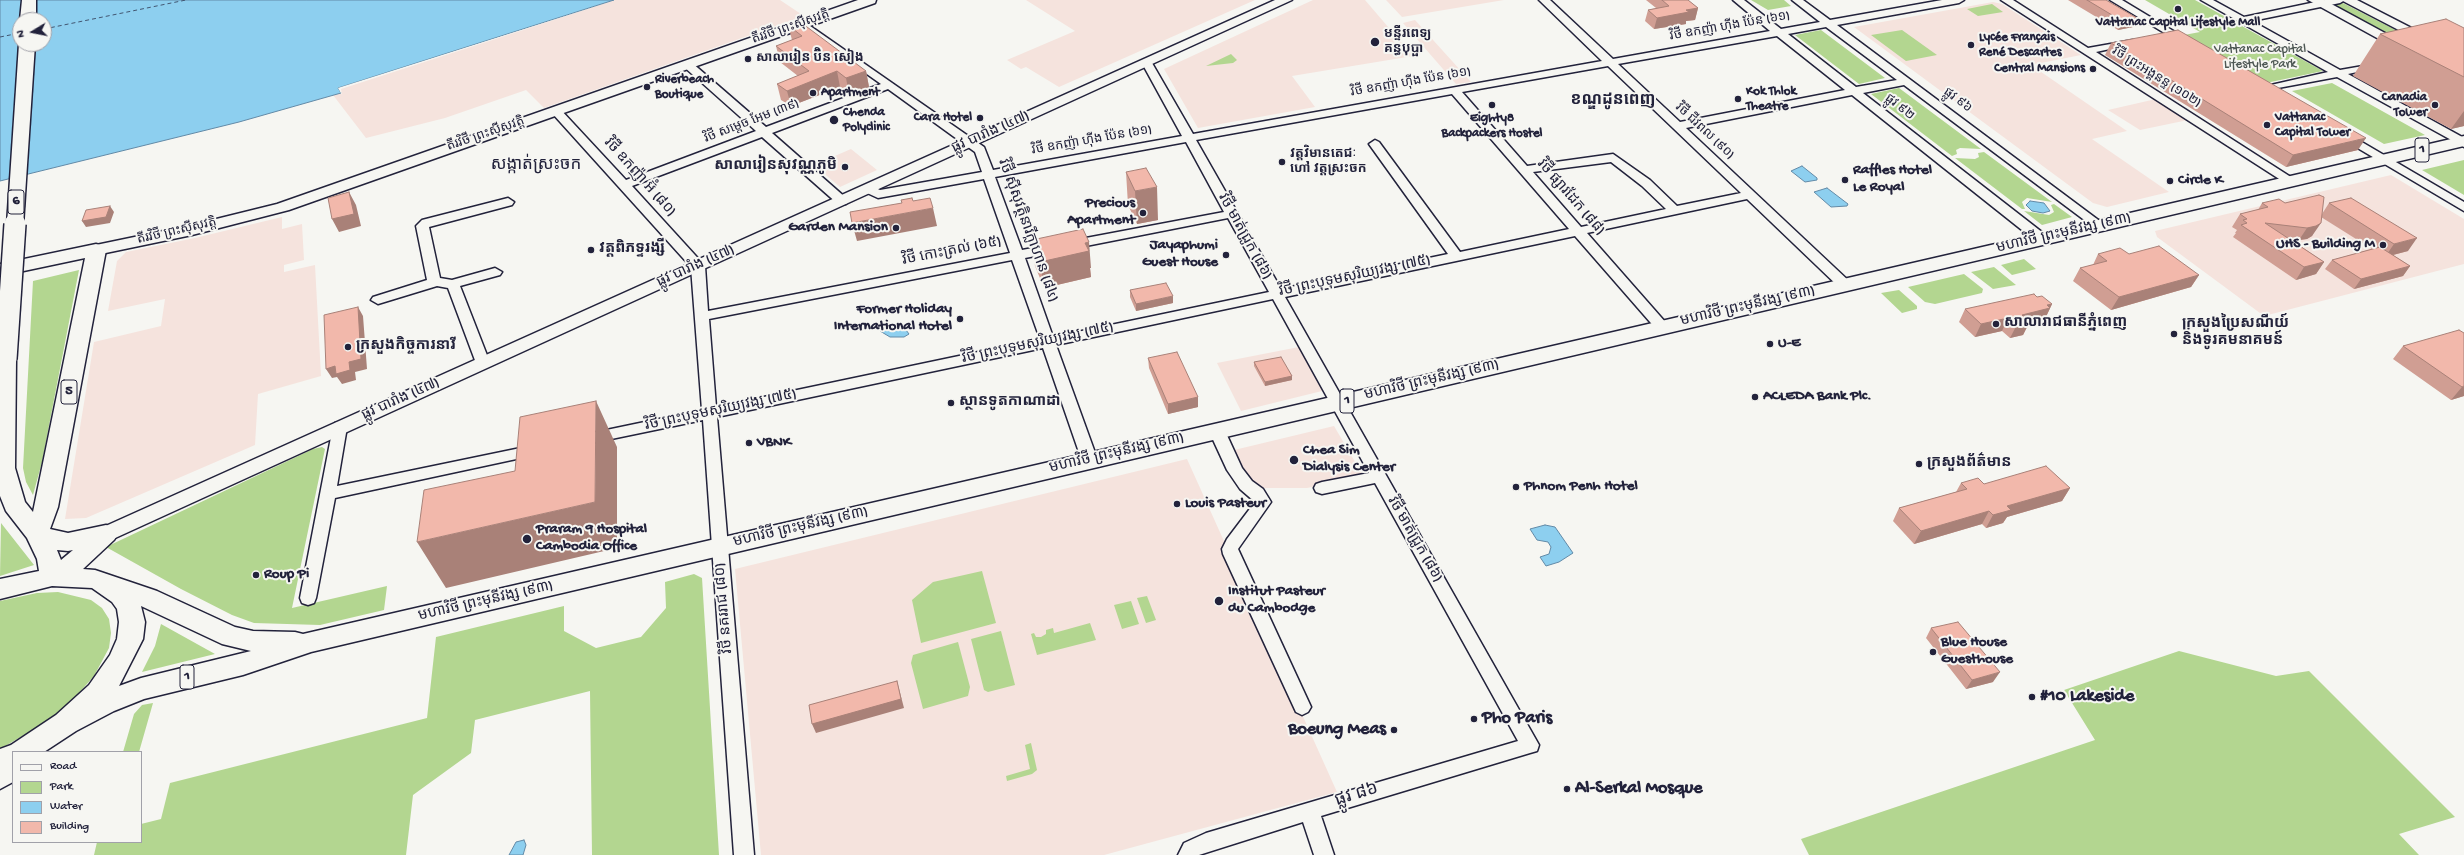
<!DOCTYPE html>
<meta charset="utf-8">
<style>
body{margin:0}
#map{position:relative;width:2464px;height:855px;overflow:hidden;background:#f6f6f2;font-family:"Gochi Hand",sans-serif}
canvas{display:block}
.legend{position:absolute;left:12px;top:751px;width:130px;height:92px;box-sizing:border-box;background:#f6f6f2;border:1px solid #a1a1a9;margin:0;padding:5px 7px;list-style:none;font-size:12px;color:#22223b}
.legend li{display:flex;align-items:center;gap:8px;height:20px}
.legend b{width:20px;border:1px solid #a1a1a9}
.north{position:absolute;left:12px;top:12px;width:40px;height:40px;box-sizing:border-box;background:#f6f6f2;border:1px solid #a1a1a9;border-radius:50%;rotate:260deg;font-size:11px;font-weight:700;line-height:16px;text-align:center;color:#22223b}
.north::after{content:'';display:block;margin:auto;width:14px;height:18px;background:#22223b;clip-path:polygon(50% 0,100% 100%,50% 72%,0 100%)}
</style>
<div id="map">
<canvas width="2464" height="855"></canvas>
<ul class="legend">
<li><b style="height:5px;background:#f6f6f2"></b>Road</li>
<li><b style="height:11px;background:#b3d690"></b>Park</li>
<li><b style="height:11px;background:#8dcfef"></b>Water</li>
<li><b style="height:11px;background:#f2b8ab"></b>Building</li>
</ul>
<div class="north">N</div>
</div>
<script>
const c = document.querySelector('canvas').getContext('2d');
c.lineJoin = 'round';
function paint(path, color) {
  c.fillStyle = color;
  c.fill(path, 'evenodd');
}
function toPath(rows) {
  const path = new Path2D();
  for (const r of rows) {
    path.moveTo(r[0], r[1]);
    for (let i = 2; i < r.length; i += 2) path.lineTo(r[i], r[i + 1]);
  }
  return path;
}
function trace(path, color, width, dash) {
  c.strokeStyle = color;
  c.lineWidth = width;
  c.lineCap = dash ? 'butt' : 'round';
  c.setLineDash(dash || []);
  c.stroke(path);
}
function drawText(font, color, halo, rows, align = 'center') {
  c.font = font + ' "Gochi Hand","Noto Sans Khmer",sans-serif';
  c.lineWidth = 4;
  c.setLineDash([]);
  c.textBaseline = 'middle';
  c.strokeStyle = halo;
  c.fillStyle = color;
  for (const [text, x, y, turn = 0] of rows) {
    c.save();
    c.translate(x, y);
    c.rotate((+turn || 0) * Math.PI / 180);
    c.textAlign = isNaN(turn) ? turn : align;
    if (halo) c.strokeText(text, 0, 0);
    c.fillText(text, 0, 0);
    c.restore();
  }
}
paint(toPath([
 [614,0,780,0,804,16,544,108,526,90,445,118,366,138,333,95,341,93,338,88],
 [1026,0,1255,0,1059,87,1026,67,1021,69,1007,60,1075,31],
 [1313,0,1365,0,1413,56,1292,76,1315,107,1198,128,1164,69],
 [1386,0,1504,0,1402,17],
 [1993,2,2002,4,2081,55,2031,65,2127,131,2092,139,2169,192,2107,207,2093,203,1854,27],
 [1415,20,1471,82,1456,84,1403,23],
 [2156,99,2188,120,2140,130,2108,110],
 [851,149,877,170,840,187,814,165],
 [2391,175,2464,219,2464,264,2264,316,2157,237,2155,231],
 [282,217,282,229,302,224,304,260,284,265,284,272,315,265,321,376,258,394,255,445,86,518,65,519,94,342,161,326,165,299,108,311,117,261,126,252,195,238],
 [1299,347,1322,387,1322,391,1241,411,1217,363],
 [1334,426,1364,477,1307,488,1253,488,1230,451],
 [1187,459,1337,792,1104,855,761,855,735,569]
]), '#f5e3dd');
paint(toPath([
 [1751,0,1784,0,1791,6,1768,10],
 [2145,0,2195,0,2323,71,2266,83,2184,35,2200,32],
 [2324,0,2337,0,2464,65,2464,73],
 [1992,4,2003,12,1978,16,1967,9],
 [1821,30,1885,78,1859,84,1795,35],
 [1902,30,1937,55,1906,61,1871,35],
 [1231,54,1237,60,1233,63,1206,66],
 [2332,83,2425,135,2384,144,2292,91],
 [1899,88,1981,149,1960,148,1956,150,1957,154,1952,156,1871,94],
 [1984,152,2052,202,2027,198,2022,202,2025,209,2022,209,1955,158,1975,159,1979,157,1978,153],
 [2464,160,2464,195,2422,170],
 [2054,204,2072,217,2042,225,2024,211,2049,215,2054,212,2051,205],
 [2024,259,2036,269,2012,275,2001,265],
 [1994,267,2016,285,1993,289,1971,272],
 [79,270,42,462,33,495,26,482,23,468,33,281],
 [1964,274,1983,289,1982,293,1935,304,1925,302,1908,287],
 [1899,290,1917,306,1917,309,1902,313,1881,293],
 [322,447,325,449,292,608,387,586,384,610,320,625,254,623,232,615,181,589,106,547,313,449],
 [1,523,34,565,0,576],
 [982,571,996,623,921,643,912,600,933,582],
 [694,574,702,578,719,855,592,855,590,691,475,720,471,753,413,795,406,855,94,855,97,842,141,842,141,824,161,819,170,783,427,718,436,637,564,606,564,631,596,648,641,637,666,608,665,582],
 [58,592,91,600,102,608,109,619,111,633,109,648,94,676,72,701,50,720,0,749,0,601,37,593],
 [1147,596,1156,620,1146,623,1137,598],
 [1131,601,1139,624,1122,629,1114,605],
 [1090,623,1096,640,1037,655,1031,634,1034,633,1036,637,1041,637,1046,634,1046,630,1053,628,1054,633],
 [161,624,215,654,142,672,155,646],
 [1001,631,1015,685,988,692,984,690,971,639],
 [958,642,970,687,968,696,923,709,911,663,913,655],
 [2179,651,2276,676,2309,671,2455,817,2399,834,2419,855,1809,855,1801,839,2095,740,2064,690],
 [153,703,139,752,123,752,134,714,142,705],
 [1031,743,1037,770,1032,774,1007,781,1006,776,1030,769,1025,745]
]), '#b3d690');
const water = toPath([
 [0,0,614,0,338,88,341,93,239,122,0,181,0,0],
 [20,20,44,20,44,44,20,44,20,20],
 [1802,166,1817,178,1817,180,1805,182,1791,171,1802,166],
 [1827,188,1848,204,1847,206,1831,207,1814,192,1827,188],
 [2030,201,2044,203,2050,211,2043,213,2032,211,2026,205,2030,201],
 [886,327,906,330,909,334,904,337,890,337,880,331,880,329,886,327],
 [1545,525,1555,527,1573,553,1559,562,1546,566,1540,557,1549,554,1551,547,1548,542,1537,540,1530,529,1545,525],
 [524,840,526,845,523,855,509,855,516,842,524,840]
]);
paint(water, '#8dcfef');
trace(water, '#628aa7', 1);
paint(toPath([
 [616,0,341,89,342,95,338,88]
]), '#f6f6f2');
trace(toPath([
 [44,29,186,0],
 [0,37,20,33]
]), '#425671', 1, [4, 3]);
const minor = toPath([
 [1539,0,1550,0,1613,59,1770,31,1733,0,1744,0,1781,29,1820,22,1792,0,1803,0,1830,20,1942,0,1964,0,1959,3,1837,25,2105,225,2099,229,2095,228,1904,85,1863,93,2047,236,2048,239,2047,242,2037,242,1852,95,1686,128,1850,282,1852,285,1850,288,1840,288,1747,199,1587,233,1667,324,1669,327,1662,331,1657,330,1575,236,1285,297,1539,745,1537,751,1530,753,1321,816,1334,855,1314,855,1303,822,1199,855,1178,855,1184,843,1206,833,1518,741,1375,483,1322,494,1316,492,1314,488,1316,484,1322,482,1369,473,1273,299,1056,345,1098,461,1095,465,1090,466,1085,465,1082,461,1043,348,717,417,754,855,734,855,703,420,592,443,587,442,584,438,587,434,592,433,702,410,691,267,552,113,552,109,560,109,626,180,756,131,683,66,683,62,691,62,766,127,881,84,799,26,799,22,803,21,984,147,993,170,1182,136,1142,63,1147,60,1152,63,1193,134,1602,61,1539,0],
 [1826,27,1897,80,1856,87,1788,34,1826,27],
 [1777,36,1845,90,1680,122,1618,64,1777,36],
 [1608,66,1673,128,1741,193,1677,206,1650,180,1613,154,1527,166,1462,92,1608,66],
 [888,89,975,152,982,172,880,190,869,185,865,186,863,189,865,192,878,198,984,179,1010,253,708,311,705,266,632,186,762,137,838,204,846,204,848,201,846,198,772,133,888,89],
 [1452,94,1569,229,1460,252,1379,142,1375,140,1369,144,1448,254,1281,289,1196,140,1452,94],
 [1186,142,1224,212,1022,250,995,177,1186,142],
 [1611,162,1642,186,1666,209,1581,227,1533,172,1611,162],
 [1228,218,1269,292,1053,337,1025,258,1228,218],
 [1012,260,1040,339,716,407,709,319,1012,260],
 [2001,0,2013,0,2088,48,2133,40,2133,44,2096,52,2297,181,2295,184,2287,184,2001,0],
 [2110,0,2122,0,2190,41,2189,43,2181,43,2110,0],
 [2201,0,2213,0,2244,17,2325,0,2345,0,2340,3,2252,21,2340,70,2380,63,2380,67,2348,74,2464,138,2464,147,2337,77,2262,91,2262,87,2328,72,2201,0],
 [2343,131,2464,202,2464,211,2339,137,2337,135,2343,131],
 [508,198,514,202,512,205,429,227,440,278,452,280,495,268,502,272,500,275,460,286,490,363,483,368,476,363,448,288,437,286,378,304,371,300,373,297,427,280,416,226,422,220,508,198],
 [340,422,345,423,347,427,337,486,535,445,540,446,543,450,540,454,535,455,335,498,316,598,314,603,308,605,302,603,300,598,333,427,335,423,340,422],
 [1217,426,1222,427,1225,431,1242,468,1252,481,1263,489,1271,502,1238,549,1311,707,1308,712,1302,715,1296,712,1223,554,1222,549,1227,539,1255,502,1240,489,1227,470,1209,431,1212,427,1217,426]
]);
const major = toPath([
 [858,0,876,0,875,3,289,210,192,235,96,255,90,253,88,250,90,247,96,245,192,225,277,204,858,0],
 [1275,0,1292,0,113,539,106,542,99,539,96,534,99,529,1275,0],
 [2308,0,2324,0,2409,46,2407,49,2397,49,2308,0],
 [2341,0,2357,0,2464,55,2464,64,2341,0],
 [13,757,13,782,0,789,0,763,13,757]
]);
const highway = toPath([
 [22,0,36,0,36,20,20,20,22,0],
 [2464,136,2464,146,311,652,243,675,144,699,114,711,76,731,44,752,13,752,13,770,0,775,0,749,11,745,56,715,89,685,110,655,117,639,119,622,117,609,112,602,92,588,52,586,0,599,0,579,39,571,37,559,27,538,6,511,0,496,0,354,6,352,13,354,16,359,15,468,25,502,33,512,85,258,0,276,0,264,96,244,103,246,106,250,58,507,50,529,68,533,106,525,114,528,118,534,114,540,83,569,95,570,157,591,235,627,253,631,295,632,303,634,2464,136],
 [57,550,68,551,73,550,61,560,57,550],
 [141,606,222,644,251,651,141,678,119,686,143,639,145,622,141,606]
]);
trace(minor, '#22223b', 3);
trace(major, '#22223b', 3);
trace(highway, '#22223b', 3);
paint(minor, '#f6f6f2');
paint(major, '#f6f6f2');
paint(highway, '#f6f6f2');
const highwayBridgeFar1 = toPath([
 [15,225,27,44]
]);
const highwayBridge = toPath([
 [6,359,15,224]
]);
trace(highwayBridgeFar1, '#22223b', 19, []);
trace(highwayBridge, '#22223b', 24, []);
trace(highwayBridgeFar1, '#f6f6f2', 16);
trace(highwayBridge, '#f6f6f2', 21);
paint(toPath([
 [1646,0,1688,0,1698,8,1695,20,1686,21,1686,24,1654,29,1645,21,1648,10,1656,8],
 [2068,0,2106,0,2137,18,2133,27,2118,30],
 [788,25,866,71,869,87,849,94,840,87,791,106,781,100,777,84,798,76,780,62,776,46,792,40],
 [2464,28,2464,126,2451,129,2353,76,2380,34],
 [2111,43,2358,150,2286,167,2105,55],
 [1126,172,1158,220,1137,224,1128,205],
 [2262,203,2285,203,2322,214,2329,203,2408,251,2393,255,2410,266,2403,276,2354,289,2325,269,2332,260,2372,249,2321,217,2312,236,2307,239,2299,240,2290,239,2324,262,2316,274,2296,280,2233,237,2236,233,2235,233,2237,230,2232,227,2240,214,2258,210],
 [1032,240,1091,268,1090,268,1091,277,1044,288,1035,266],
 [2098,254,2129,254,2199,275,2191,287,2111,310,2073,281,2080,268,2093,265],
 [1130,290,1173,303,1136,311,1130,297],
 [2037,297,2052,304,2044,321,2028,325,2023,335,2010,338,2002,331,1975,337,1959,322,1965,309],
 [2464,333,2464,396,2451,400,2393,359,2403,346],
 [1148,358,1198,397,1198,407,1168,414,1149,368],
 [1254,362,1292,376,1292,380,1265,386,1254,366],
 [1961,483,1984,484,2070,488,2062,501,2007,517,2003,523,1986,528,1982,524,1914,544,1893,521,1899,508,1956,492],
 [1931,628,1993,682,1966,689,1926,638]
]), '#d09e93');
paint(toPath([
 [1698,8,1695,20,1686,21,1686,24,1654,29,1657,18,1686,10],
 [2137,18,2133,27,2118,30,2122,21],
 [837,71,840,87,791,106,787,91],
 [866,71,869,87,849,94,846,78],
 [2464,111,2464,126,2451,129],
 [2366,138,2358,150,2286,167,2293,155],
 [1157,187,1158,220,1137,224,1135,191],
 [349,192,356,205,361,226,339,232,332,219],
 [110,206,114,212,110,223,86,227,82,221],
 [933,208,937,226,857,241,852,223],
 [2321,223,2312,236,2307,239,2299,240,2307,228],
 [2417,238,2408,251,2385,257,2394,244],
 [1089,242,1091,268,1090,268,1091,277,1044,288,1040,262,1085,243],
 [2324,262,2316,274,2296,280,2304,267],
 [2410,266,2403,276,2354,289,2361,279],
 [2199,275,2191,287,2111,310,2119,297],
 [1173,296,1173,303,1136,311,1136,304],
 [2052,304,2044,321,2028,325,2023,335,2010,338,2022,315,2047,305],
 [358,307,363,316,367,369,355,372,356,380,342,384,337,377,332,378,326,369],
 [2008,318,2002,331,1975,337,1981,324],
 [1292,376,1292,380,1265,386,1265,382],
 [2464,386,2464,396,2451,400,2462,387],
 [1198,397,1198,407,1168,414,1168,404],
 [596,401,617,447,617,548,446,588,417,542,595,502],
 [2070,488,2062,501,2007,517,2003,523,1986,528,1993,515,2007,506],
 [1989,511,1982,524,1914,544,1921,531],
 [2000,672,1993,682,1966,689,1972,680],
 [897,681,904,708,816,733,812,724]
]), '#a98178');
const building = toPath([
 [1662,0,1688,0,1698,8,1686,10,1689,12,1657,18,1648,10,1669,6,1662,0],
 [2087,0,2106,0,2137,18,2122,21,2087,0],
 [2446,19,2464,28,2464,77,2380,34,2446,19],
 [799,21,866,71,846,78,837,71,787,91,777,84,809,71,776,46,802,36,788,25,799,21],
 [2178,30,2366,138,2293,155,2111,43,2178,30],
 [1146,168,1157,187,1135,191,1126,172,1146,168],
 [349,192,354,214,332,219,328,198,349,192],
 [2319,195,2324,197,2321,223,2316,226,2307,228,2265,223,2324,262,2304,267,2241,225,2247,223,2243,220,2247,219,2240,214,2268,207,2262,203,2279,199,2285,203,2319,195],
 [912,198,913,201,930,198,933,208,852,223,850,212,902,203,901,200,912,198],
 [2351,198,2417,238,2394,244,2329,203,2351,198],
 [110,206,106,217,82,221,86,210,110,206],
 [1083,229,1089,242,1085,243,1089,251,1040,262,1032,240,1083,229],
 [2159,246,2199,275,2119,297,2080,268,2107,261,2098,254,2120,248,2129,254,2159,246],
 [2380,247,2410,266,2361,279,2332,260,2380,247],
 [1166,283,1173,296,1136,304,1130,290,1166,283],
 [2034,294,2037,297,2042,296,2052,304,2047,305,2050,308,2022,315,2030,322,2016,325,2008,318,1981,324,1965,309,2034,294],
 [358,307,361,359,349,362,350,370,336,374,335,366,326,369,324,315,358,307],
 [2459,330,2464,333,2464,386,2462,387,2403,346,2459,330],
 [1177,352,1198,397,1168,404,1148,358,1177,352],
 [1281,357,1292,376,1265,382,1254,362,1281,357],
 [596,401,595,502,417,542,424,490,515,471,520,417,596,401],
 [2046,466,2070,488,2007,506,2011,510,1993,515,1989,511,1921,531,1899,508,1967,489,1961,483,1978,478,1984,484,2046,466],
 [1958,622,2000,672,1972,680,1931,628,1958,622],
 [897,681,901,699,812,724,809,705,897,681]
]);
paint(building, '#f2b8ab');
trace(building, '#a98178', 1);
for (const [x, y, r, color] of [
 [2178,9,4,"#22223b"],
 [1375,42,5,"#22223b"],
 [1971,45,4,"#22223b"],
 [748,59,4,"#22223b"],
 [2093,69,4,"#22223b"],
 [647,87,4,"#22223b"],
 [813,93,4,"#22223b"],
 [1738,99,4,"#22223b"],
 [1492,105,4,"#22223b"],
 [2435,105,4,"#22223b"],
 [980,118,4,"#22223b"],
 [834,120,5,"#22223b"],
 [2267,125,4,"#22223b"],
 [1282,162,4,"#22223b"],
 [845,167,4,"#22223b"],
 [1845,180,4,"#22223b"],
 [2170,181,4,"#22223b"],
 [1143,213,4,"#22223b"],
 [896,228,4,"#22223b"],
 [2383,245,4,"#22223b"],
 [591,250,4,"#22223b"],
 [1226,255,4,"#22223b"],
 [960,319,4,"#22223b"],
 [1996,324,4,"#22223b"],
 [2174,334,4,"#22223b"],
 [1770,344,4,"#22223b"],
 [348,347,4,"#22223b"],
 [1755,397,4,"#22223b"],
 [951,403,4,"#22223b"],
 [749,443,4,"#22223b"],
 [1294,460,5,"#22223b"],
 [1919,464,4,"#22223b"],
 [1516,487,4,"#22223b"],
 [1177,504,4,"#22223b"],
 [527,539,5,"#22223b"],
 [256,575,4,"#22223b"],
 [1219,601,5,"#22223b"],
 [1933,652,4,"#22223b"],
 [2032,697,4,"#22223b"],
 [1474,719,4,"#22223b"],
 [1394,730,4,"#22223b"],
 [1567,789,4,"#22223b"]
]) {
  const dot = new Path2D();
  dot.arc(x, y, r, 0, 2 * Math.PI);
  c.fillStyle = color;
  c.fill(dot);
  trace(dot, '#f6f6f2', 1.5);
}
drawText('bold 13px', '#22223b', '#f6f6f2', [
 ["Vattanac Capital Lifestyle Mall",2178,23,"center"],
 ["មន្ទីរពេទ្យ",1384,35],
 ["គន្ធបុប្ផា",1384,50],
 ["Lycée Français",1979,38],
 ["René Descartes",1979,53],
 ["សាលារៀន ប៊ិន សៀង",756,59],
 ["Central Mansions",2085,69,"right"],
 ["Riverbeach",655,80],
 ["Boutique",655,95],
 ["Kok Thlok",1746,92],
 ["Theatre",1746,107],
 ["Apartment",821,93],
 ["Canadia",2427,98,"right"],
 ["Tower",2427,113,"right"],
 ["Chenda",843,113],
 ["Polyclinic",843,128],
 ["Cara Hotel",972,118,"right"],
 ["Vattanac",2275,118],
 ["Capital Tower",2275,133],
 ["Eighty8",1492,119,"center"],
 ["Backpackers Hostel",1492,134,"center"],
 ["វត្តវិមានតេជៈ",1290,155],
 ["ហៅ វត្តស្រះចក",1290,170]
], 'left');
drawText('13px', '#22223b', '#f6f6f2', [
 ["វិថី ឧកញ៉ា ហ៊ីង ប៉ែន (៦១)",1730,27,-10],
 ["តីរវិថី ព្រះស៊ីសុវត្តិ",791,28,-19],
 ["វិថី ព្រះអង្គនន្ទ (១០២)",2156,78,32],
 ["វិថី ឧកញ៉ា ហ៊ីង ប៉ែន (៦១)",1411,83,-10],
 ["ផ្លូវ ៩៦",1957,101,37],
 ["ផ្លូវ ៩២",1899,108,38],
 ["វិថី សម្តេច អែម (៣៩)",752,122,-21],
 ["វិថី ជីវពល (៩០)",1704,132,43],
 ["តីរវិថី ព្រះស៊ីសុវត្តិ",486,135,-19],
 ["វិថី ឧកញ៉ា ហ៊ីង ប៉ែន (៦១)",1092,141,-10],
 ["តីរវិថី ព្រះស៊ីសុវត្តិ",177,232,-13]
]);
drawText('13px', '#4e5854', '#f6f6f2', [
 ["Vattanac Capital",2260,50],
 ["Lifestyle Park",2260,65]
]);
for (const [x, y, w] of [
 [2422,150,14],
 [16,202,16],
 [69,392,16],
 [1347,401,14],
 [187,677,14]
]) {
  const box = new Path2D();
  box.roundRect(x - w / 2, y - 12, w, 24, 3);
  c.fillStyle = '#f6f6f2';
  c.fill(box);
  trace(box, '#22223b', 1);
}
drawText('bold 14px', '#22223b', null, [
 ["1",2422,150],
 ["6",16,202],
 ["5",69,392],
 ["1",1347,401],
 ["1",187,677]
]);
drawText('15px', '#22223b', '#f6f6f2', [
 ["ផ្លូវ បារាំង (៤៧)",991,133,-24],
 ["វិថី ឧកញ៉ា អ៊ំ (៨០)",639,178,48],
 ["វិថី ផ្សារដែក (៨៨)",1570,198,49],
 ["វិថី ស៊ីសុវត្ថិនារីក្លាហាន (៨៤)",1027,231,70],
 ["មហាវិថី ព្រះមុនីវង្ស (៩៣)",2064,234,-13],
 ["វិថី មាត់ជ្រូក (៨៦)",1244,237,61],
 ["វិថី កោះត្រល់ (៦៥)",952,252,-11],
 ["ផ្លូវ បារាំង (៤៧)",696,267,-24],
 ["វិថី ព្រះបុទុមសុរិយ្យវង្ស (៧៥)",1355,277,-12],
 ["មហាវិថី ព្រះមុនីវង្ស (៩៣)",1748,307,-13],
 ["វិថី ព្រះបុទុមសុរិយ្យវង្ស (៧៥)",1038,344,-12],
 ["មហាវិថី ព្រះមុនីវង្ស (៩៣)",1432,381,-13],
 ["ផ្លូវ បារាំង (៤៧)",401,400,-24],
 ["វិថី ព្រះបុទុមសុរិយ្យវង្ស (៧៥)",721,411,-12],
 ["មហាវិថី ព្រះមុនីវង្ស (៩៣)",1117,454,-13],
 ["មហាវិថី ព្រះមុនីវង្ស (៩៣)",801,528,-13],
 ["វិថី មាត់ជ្រូក (៨៦)",1414,540,60],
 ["មហាវិថី ព្រះមុនីវង្ស (៩៣)",486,602,-13],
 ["វិថី នគររាជ (៨០)",725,608,-95]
]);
drawText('bold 15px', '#22223b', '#f6f6f2', [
 ["សាលារៀនសុវណ្ណភូមិ",837,167,"right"],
 ["Raffles Hotel",1853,171],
 ["Le Royal",1853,188],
 ["Circle K",2178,181],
 ["Precious",1135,204,"right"],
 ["Apartment",1135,221,"right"],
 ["Garden Mansion",888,228,"right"],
 ["UHS - Building M",2375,245,"right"],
 ["Jayaphumi",1218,246,"right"],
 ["Guest House",1218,263,"right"],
 ["វត្តពិភទ្ទរង្សី",599,250],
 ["Former Holiday",952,310,"right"],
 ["International Hotel",952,327,"right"],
 ["សាលារាជធានីភ្នំពេញ",2004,324],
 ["ក្រសួងប្រៃសណីយ៍",2182,325],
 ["និងទូរគមនាគមន៍",2182,342],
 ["U-E",1778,344],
 ["ក្រសួងកិច្ចការនារី",356,347],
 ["ACLEDA Bank Plc.",1763,397],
 ["ស្ថានទូតកាណាដា",959,403],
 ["VBNK",757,443],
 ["Chea Sim",1303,451],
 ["Dialysis Center",1303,468],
 ["ក្រសួងព័ត៌មាន",1927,464],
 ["Phnom Penh Hotel",1524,487],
 ["Louis Pasteur",1185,504],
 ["Praram 9 Hospital",536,530],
 ["Cambodia Office",536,547],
 ["Roup Pi",264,575],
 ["Institut Pasteur",1228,592],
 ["du Cambodge",1228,609],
 ["Blue House",1941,643],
 ["Guesthouse",1941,660]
], 'left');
drawText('bold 16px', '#22223b', '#f6f6f2', [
 ["ខណ្ឌដូនពេញ",1613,102]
]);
drawText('17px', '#22223b', '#f6f6f2', [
 ["សង្កាត់ស្រះចក",536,166]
]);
drawText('bold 18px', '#22223b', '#f6f6f2', [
 ["#10 Lakeside",2040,697],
 ["Pho Paris",1482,719],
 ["Boeung Meas",1386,730,"right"],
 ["Al-Serkal Mosque",1575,789]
], 'left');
drawText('18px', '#22223b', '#f6f6f2', [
 ["ផ្លូវ ៨៦",1357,796,-17]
]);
</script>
